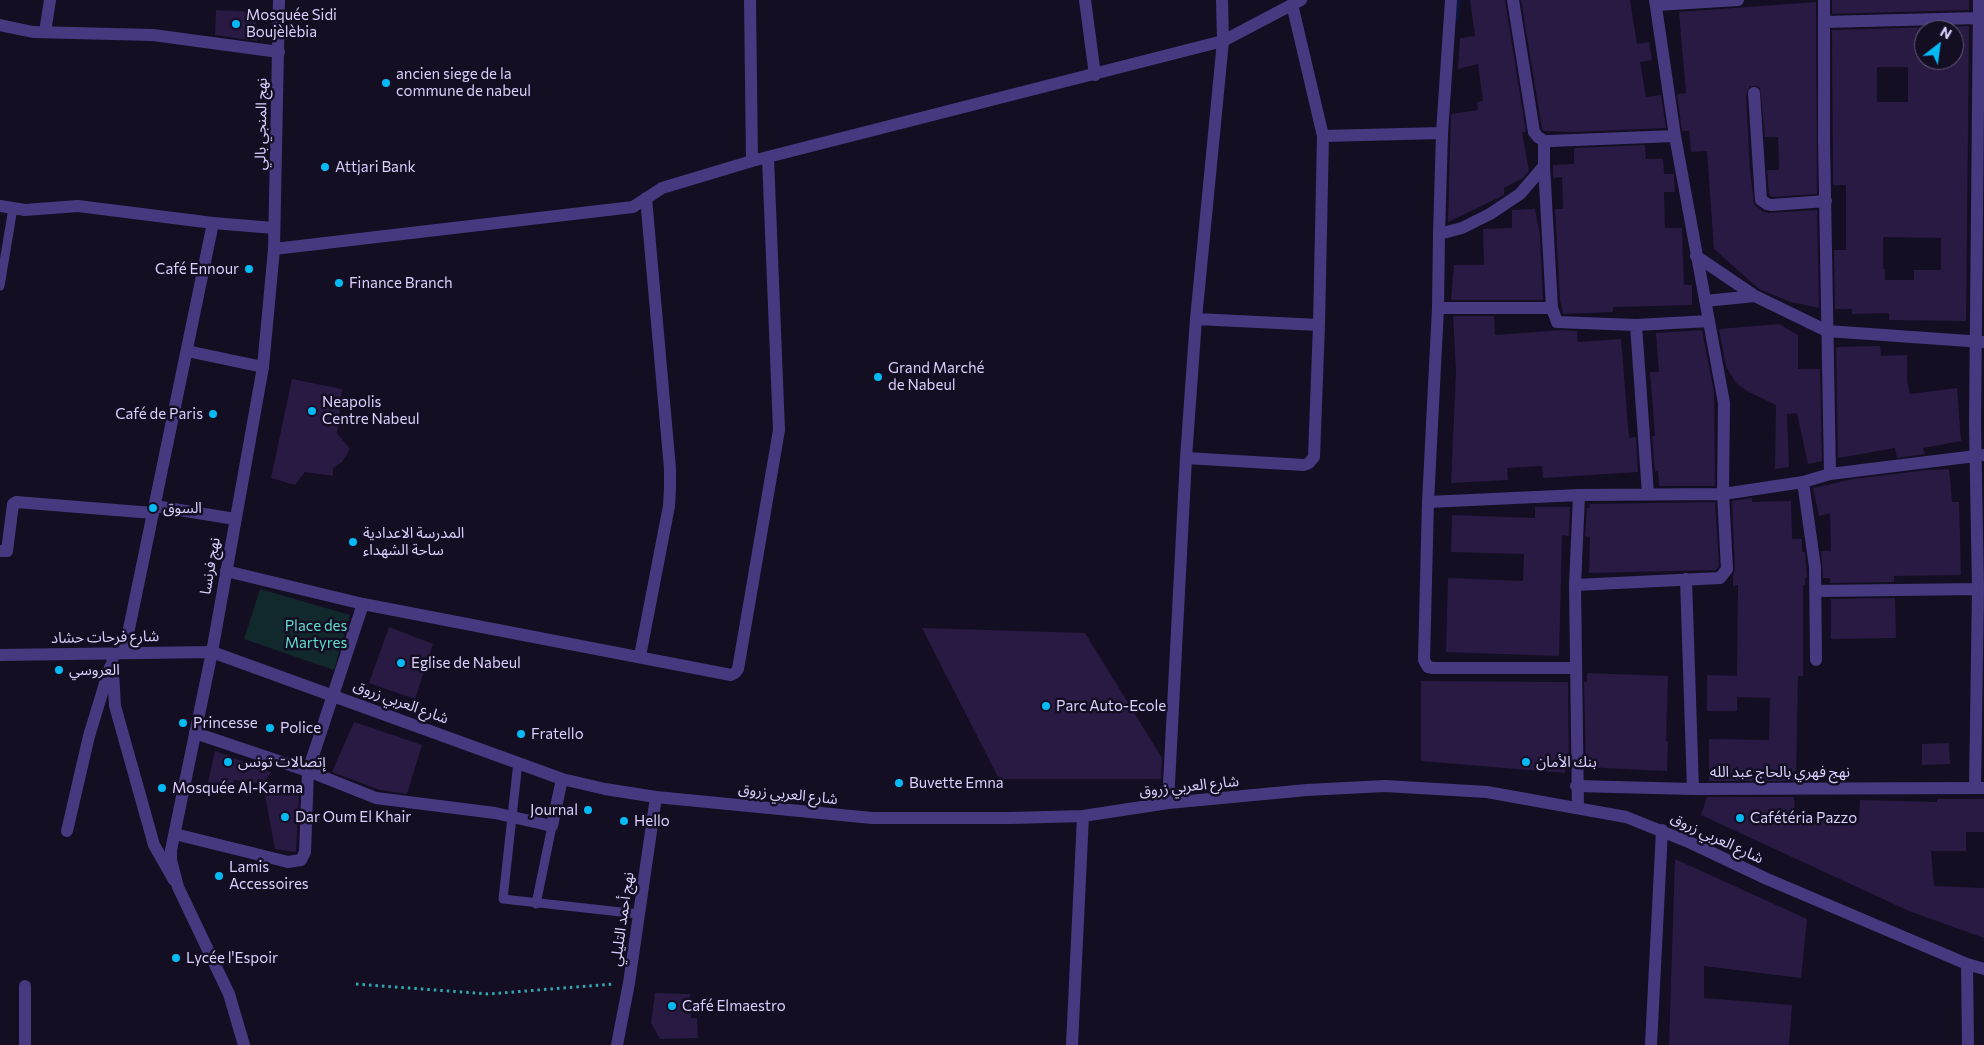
<!DOCTYPE html>
<meta charset="utf-8">
<style>
body{margin:0}
#map{position:relative;width:1984px;height:1045px;overflow:hidden;background:#140e22;font-family:Commissioner,sans-serif}
canvas{display:block}
.north{position:absolute;left:1914px;top:20px;width:50px;height:50px;box-sizing:border-box;background:#140e22;border:1px solid #645b7a;border-radius:50%;rotate:30deg;font-size:14px;font-weight:700;line-height:20px;text-align:center;color:#dccffe}
.north::after{content:'';display:block;margin:auto;width:18px;height:22px;background:#04baf6;clip-path:polygon(50% 0,100% 100%,50% 72%,0 100%)}
</style>
<div id="map">
<canvas width="1984" height="1045"></canvas>
<div class="north">N</div>
</div>
<script>
const c = document.querySelector('canvas').getContext('2d');
c.lineJoin = 'round';
function paint(path, color) {
  c.fillStyle = color;
  c.fill(path, 'evenodd');
}
function toPath(rows) {
  const path = new Path2D();
  for (const r of rows) {
    path.moveTo(r[0], r[1]);
    for (let i = 2; i < r.length; i += 2) path.lineTo(r[i], r[i + 1]);
  }
  return path;
}
function trace(path, color, width, dash) {
  c.strokeStyle = color;
  c.lineWidth = width;
  c.lineCap = dash ? 'butt' : 'round';
  c.setLineDash(dash || []);
  c.stroke(path);
}
function drawText(font, color, halo, rows, align = 'center') {
  c.font = font + ' Commissioner,"Noto Sans Arabic",sans-serif';
  c.lineWidth = 5;
  c.setLineDash([]);
  c.textBaseline = 'middle';
  c.strokeStyle = halo;
  c.fillStyle = color;
  for (const [text, x, y, turn = 0] of rows) {
    c.save();
    c.translate(x, y);
    c.rotate((+turn || 0) * Math.PI / 180);
    c.textAlign = isNaN(turn) ? turn : align;
    if (halo) c.strokeText(text, 0, 0);
    c.fillText(text, 0, 0);
    c.restore();
  }
}
paint(toPath([
 [260,589,350,615,334,670,244,639]
]), '#11292c');
trace(toPath([
 [1456,19,1458,0]
]), '#0a153f', 5);
paint(toPath([
 [1470,0,1505,0,1526,132,1522,132,1529,171,1523,178,1504,188,1504,195,1502,196,1448,222,1451,114,1478,110,1477,102,1483,101,1478,64,1458,69,1460,38,1475,36],
 [1521,0,1630,0,1637,44,1649,42,1652,60,1640,62,1646,97,1661,95,1666,128,1573,132,1544,131,1542,129],
 [1832,0,1969,0,1969,10,1832,14],
 [1816,2,1817,194,1772,197,1769,195,1767,170,1779,170,1778,137,1765,137,1760,88,1757,86,1750,86,1746,94,1750,170,1754,204,1762,211,1769,213,1817,210,1819,308,1791,302,1759,289,1714,249,1707,151,1691,152,1689,131,1682,131,1677,94,1686,93,1679,12],
 [216,10,256,12,257,41,215,35],
 [1969,26,1966,321,1889,320,1889,313,1852,314,1852,309,1835,309,1834,250,1846,250,1846,185,1833,185,1832,30],
 [1924,30,1954,30,1954,60,1924,60],
 [1877,67,1908,67,1908,102,1877,102],
 [1883,237,1941,238,1941,270,1914,270,1914,280,1885,280,1885,269,1883,269],
 [1645,145,1646,159,1663,159,1664,174,1674,174,1675,192,1664,192,1665,228,1682,228,1684,285,1692,285,1692,305,1613,307,1613,312,1563,314,1560,300,1555,209,1563,209,1562,177,1553,178,1553,165,1574,164,1574,148],
 [1535,209,1540,235,1543,300,1451,300,1454,265,1484,265,1483,229,1512,228,1512,210],
 [1453,316,1494,316,1495,335,1563,330,1577,331,1578,342,1621,339,1629,438,1636,437,1638,472,1543,478,1542,466,1507,468,1508,480,1451,483,1456,371],
 [1779,324,1798,335,1798,369,1820,369,1822,461,1808,464,1797,413,1787,414,1789,467,1775,469,1776,405,1747,391,1737,384,1726,367,1719,329],
 [1702,330,1714,392,1715,486,1659,486,1658,471,1655,472,1652,436,1655,436,1650,372,1659,372,1656,333],
 [1880,346,1881,356,1907,355,1907,381,1910,394,1957,388,1961,441,1923,448,1925,454,1897,458,1895,448,1838,458,1836,347],
 [292,379,342,389,337,433,350,449,342,462,333,468,333,476,305,472,295,485,271,478],
 [1949,469,1952,502,1959,502,1961,575,1894,576,1894,582,1830,583,1830,578,1823,578,1821,551,1831,551,1830,513,1819,516,1813,488,1853,479,1927,470],
 [1752,498,1752,502,1791,501,1792,539,1802,539,1802,552,1805,552,1807,578,1805,578,1805,585,1803,585,1803,676,1798,676,1796,781,1709,781,1709,739,1769,740,1770,698,1737,697,1737,711,1707,711,1707,675,1737,676,1738,585,1733,586,1733,575,1735,569,1732,501],
 [1715,502,1719,566,1716,570,1589,573,1590,537,1585,536,1587,508,1590,508,1590,504],
 [1535,507,1570,507,1569,536,1562,535,1559,656,1446,652,1448,578,1523,581,1524,554,1451,552,1452,515,1535,518],
 [1895,598,1896,638,1831,639,1831,599],
 [389,627,433,644,415,699,369,683],
 [922,628,1085,633,1162,758,1161,779,999,779],
 [1587,673,1668,676,1666,741,1668,741,1667,771,1586,767,1584,682,1587,682],
 [1421,681,1568,682,1569,767,1565,766,1565,773,1421,761],
 [354,722,422,745,407,794,380,790,332,772],
 [1949,743,1950,764,1922,765,1922,744],
 [215,751,271,772,263,784,234,780,231,790,208,782],
 [263,784,298,784,299,797,296,852,275,849],
 [1707,797,1794,797,1795,817,1836,818,1859,818,1860,800,1937,802,1937,799,1984,799,1984,832,1966,832,1966,851,1931,851,1934,886,1984,888,1984,938,1909,911,1701,815],
 [1675,859,1807,919,1801,978,1704,966,1704,998,1792,1005,1789,1045,1669,1045],
 [655,993,690,994,691,1018,697,1018,698,1038,660,1039,651,1023]
]), '#281a43');
trace(toPath([
 [356,984,488,994,614,984]
]), '#30a6b2', 3, [2.5, 4]);
trace(toPath([
 [0,286,13,208],
 [518,762,503,899,639,914],
 [536,904,552,826]
]), '#473980', 9);
trace(toPath([
 [45,32,50,0],
 [0,551,7,551,13,504,16,502,153,513],
 [226,571,363,604,731,675,735,673,738,669,779,430,768,158]
]), '#473980', 12);
trace(toPath([
 [750,0,752,161],
 [1085,0,1095,75],
 [1513,0,1534,132,1538,137,1544,141,1550,141,1675,136],
 [1656,5,1738,0],
 [1824,22,1978,18],
 [0,25,33,32,153,35,279,52],
 [1754,93,1761,200,1767,204,1771,205,1826,201],
 [1323,136,1442,133,1451,0],
 [1544,141,1544,166,1552,308,1557,322,1636,325,1709,321],
 [1544,166,1520,194,1490,214,1462,228,1439,234,1438,308,1428,502,1424,660,1428,667,1433,668,1575,668],
 [0,206,25,210,78,206,213,223,274,228],
 [1439,234,1442,133],
 [274,249,633,207,662,188,752,161,1223,41,1301,0],
 [1696,256,1755,296,1827,331,1983,342],
 [1705,301,1755,296],
 [1438,308,1552,308],
 [1196,319,1319,325],
 [1636,325,1648,494],
 [187,351,263,367],
 [1186,458,1304,465,1309,463,1314,457,1319,325,1323,136,1292,4],
 [1830,474,1984,455],
 [1803,482,1815,567,1816,660],
 [1428,502,1579,495,1723,494,1803,482,1830,474,1824,140,1824,0],
 [155,506,235,519],
 [1686,579,1693,789],
 [1575,585,1720,578,1727,569,1723,494,1724,403,1675,136,1655,0],
 [1815,591,1978,589],
 [124,653,213,223],
 [112,654,115,706,154,845,174,880],
 [0,655,212,652,562,779,605,789,656,797,872,818,1011,818,1083,816,1168,803,1307,790,1385,786,1487,792,1626,817,1691,843,1767,879,1967,964,1984,969],
 [640,656,669,506,670,488,670,469,646,198],
 [195,733,308,771,376,798,495,813,552,826,562,779],
 [1576,786,1693,789,1984,788],
 [1975,788,1978,589,1975,424,1979,0],
 [1168,803,1186,458,1196,319,1223,41,1222,0],
 [1578,808,1575,585,1579,495],
 [67,831,89,736,110,667],
 [175,834,288,862,301,860,305,852,308,771,363,604],
 [1967,964,1968,1045],
 [25,1045,25,986],
 [617,1045,629,983,656,797],
 [1072,1045,1083,816],
 [1651,1045,1662,830]
]), '#473980', 12);
trace(toPath([
 [244,1045,229,994,178,887,171,860,171,850,212,652,263,367,274,249,279,0]
]), '#473980', 12);
for (const [x, y, r, color] of [
 [236,24,5,"#04baf6"],
 [386,83,5,"#04baf6"],
 [325,167,5,"#04baf6"],
 [249,269,5,"#04baf6"],
 [339,283,5,"#04baf6"],
 [878,377,5,"#04baf6"],
 [312,411,5,"#04baf6"],
 [213,414,5,"#04baf6"],
 [153,508,5,"#04baf6"],
 [353,542,5,"#04baf6"],
 [401,663,5,"#04baf6"],
 [59,670,5,"#04baf6"],
 [1046,706,5,"#04baf6"],
 [183,723,5,"#04baf6"],
 [270,728,5,"#04baf6"],
 [521,734,5,"#04baf6"],
 [228,762,5,"#04baf6"],
 [1526,762,5,"#04baf6"],
 [899,783,5,"#04baf6"],
 [162,788,5,"#04baf6"],
 [588,810,5,"#04baf6"],
 [285,817,5,"#04baf6"],
 [1740,818,5,"#04baf6"],
 [624,821,5,"#04baf6"],
 [219,876,5,"#04baf6"],
 [176,958,5,"#04baf6"],
 [672,1006,5,"#04baf6"]
]) {
  const dot = new Path2D();
  dot.arc(x, y, r, 0, 2 * Math.PI);
  c.fillStyle = color;
  c.fill(dot);
  trace(dot, '#140e22', 2);
}
drawText('15px', '#dccffe', '#140e22', [
 ["Mosquée Sidi",246,15],
 ["Boujèlèbia",246,32],
 ["ancien siege de la",396,74],
 ["commune de nabeul",396,91],
 ["Attjari Bank",335,167],
 ["Café Ennour",239,269,"right"],
 ["Finance Branch",349,283],
 ["Grand Marché",888,368],
 ["de Nabeul",888,385],
 ["Neapolis",322,402],
 ["Centre Nabeul",322,419],
 ["Café de Paris",203,414,"right"],
 ["السوق",163,508],
 ["المدرسة الاعدادية",363,533],
 ["ساحة الشهداء",363,550],
 ["Eglise de Nabeul",411,663],
 ["العروسي",69,670],
 ["Parc Auto-Ecole",1056,706],
 ["Princesse",193,723],
 ["Police",280,728],
 ["Fratello",531,734],
 ["إتصالات تونس",238,762],
 ["بنك الأمان",1536,762],
 ["Buvette Emna",909,783],
 ["Mosquée Al-Karma",172,788],
 ["Journal",578,810,"right"],
 ["Dar Oum El Khair",295,817],
 ["Cafétéria Pazzo",1750,818],
 ["Hello",634,821],
 ["Lamis",229,867],
 ["Accessoires",229,884],
 ["Lycée l'Espoir",186,958],
 ["Café Elmaestro",682,1006]
], 'left');
drawText('15px', '#dccffe', '#140e22', [
 ["نهج المنجي بالي",261,124,-89],
 ["نهج فرنسا",210,566,-80],
 ["شارع فرحات حشاد",105,637,-1],
 ["شارع العربي زروق",401,702,20],
 ["نهج فهري بالحاج عبد الله",1780,772],
 ["شارع العربي زروق",1189,786,-6],
 ["شارع العربي زروق",788,794,6],
 ["شارع العربي زروق",1717,838,25],
 ["نهج أحمد التليلي",622,919,-82]
]);
drawText('15px', '#5dddd0', '#140e22', [
 ["Place des",316,626],
 ["Martyres",316,643]
]);
</script>
